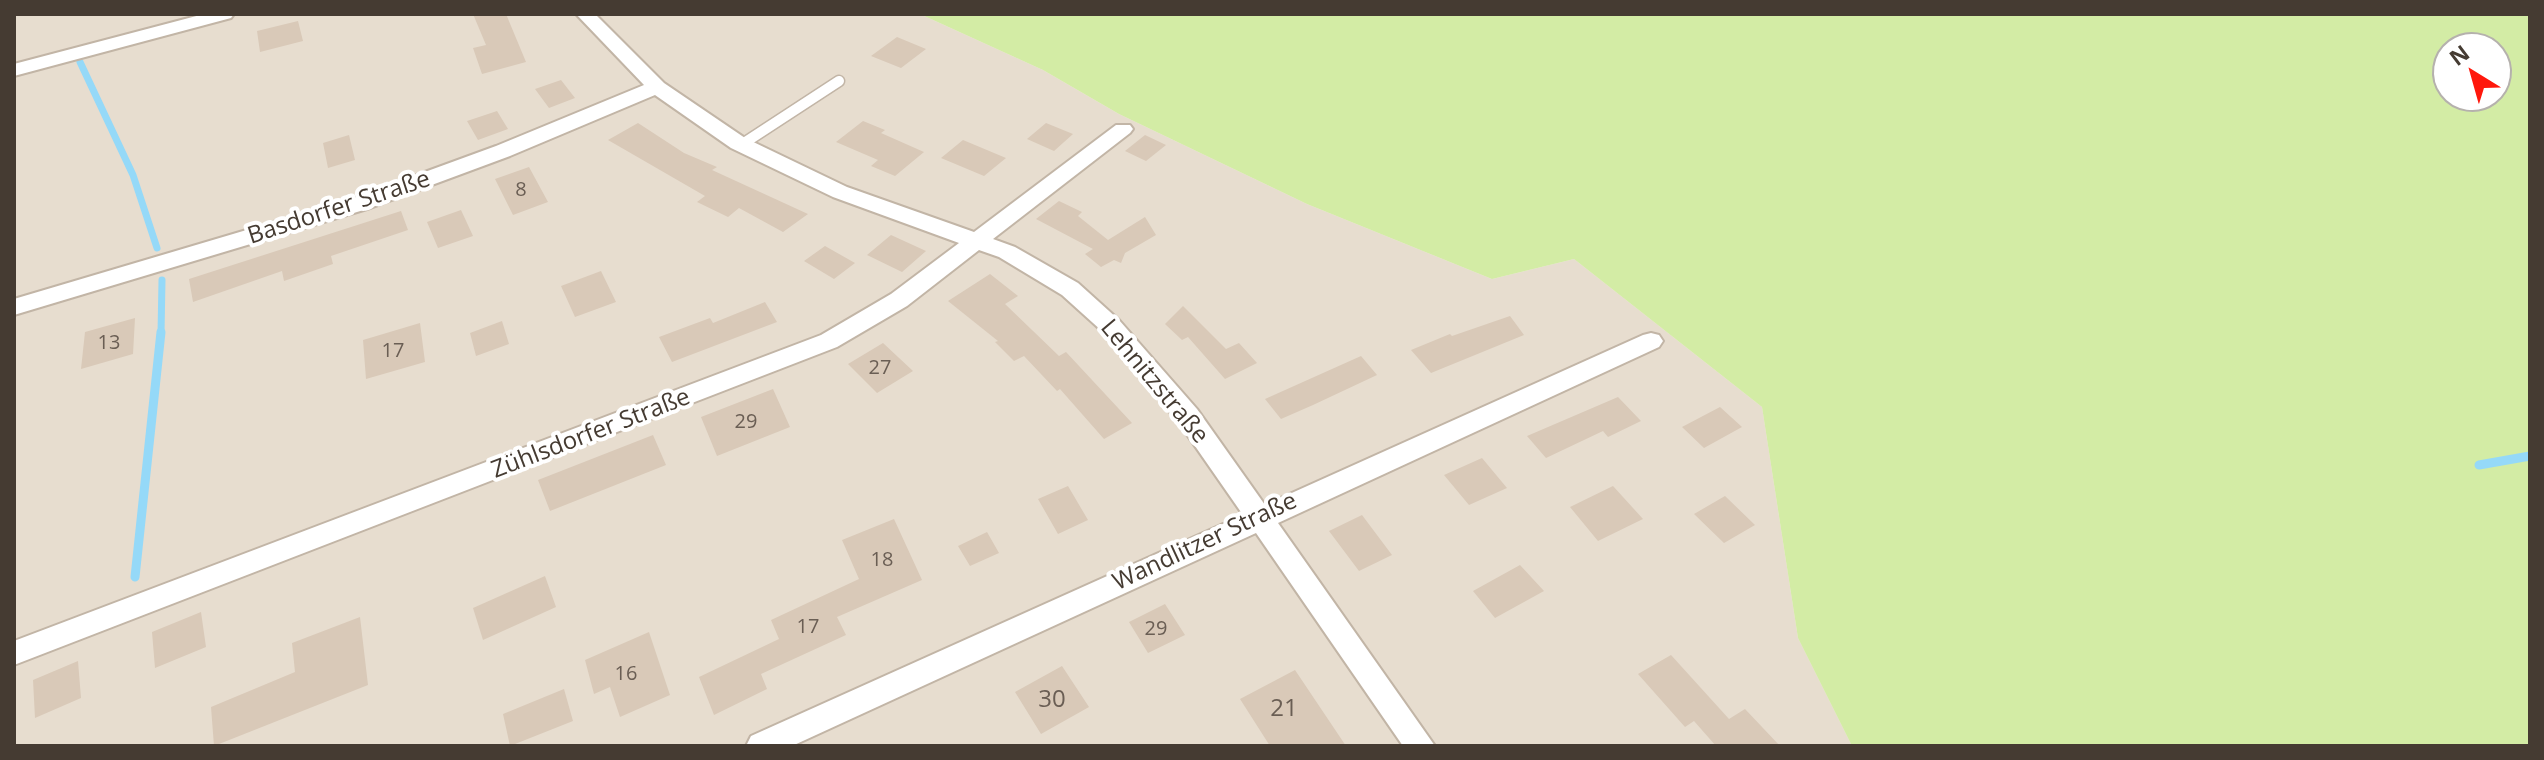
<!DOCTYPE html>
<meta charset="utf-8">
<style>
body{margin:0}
#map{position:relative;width:2544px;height:760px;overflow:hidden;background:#f3ece1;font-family:"Open Sans",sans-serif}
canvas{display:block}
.frame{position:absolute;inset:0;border:16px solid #453b32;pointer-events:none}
.north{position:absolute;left:2432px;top:32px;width:80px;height:80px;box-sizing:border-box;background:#fff;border:2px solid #b5b1ad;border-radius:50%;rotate:323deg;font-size:22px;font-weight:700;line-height:32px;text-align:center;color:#453b32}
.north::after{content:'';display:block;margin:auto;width:28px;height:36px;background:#ff180c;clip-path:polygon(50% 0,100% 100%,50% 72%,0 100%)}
</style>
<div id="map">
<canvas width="2544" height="760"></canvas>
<div class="frame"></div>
<div class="north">N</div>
</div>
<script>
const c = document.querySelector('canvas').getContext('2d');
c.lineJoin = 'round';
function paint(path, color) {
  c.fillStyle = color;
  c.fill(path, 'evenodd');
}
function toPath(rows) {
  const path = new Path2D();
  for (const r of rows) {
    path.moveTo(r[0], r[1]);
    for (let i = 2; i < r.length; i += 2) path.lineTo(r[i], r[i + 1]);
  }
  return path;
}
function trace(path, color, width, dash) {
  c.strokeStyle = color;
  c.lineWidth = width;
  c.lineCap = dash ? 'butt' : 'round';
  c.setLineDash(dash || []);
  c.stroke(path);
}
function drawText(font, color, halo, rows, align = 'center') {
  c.font = font + ' "Open Sans",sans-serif';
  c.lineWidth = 8;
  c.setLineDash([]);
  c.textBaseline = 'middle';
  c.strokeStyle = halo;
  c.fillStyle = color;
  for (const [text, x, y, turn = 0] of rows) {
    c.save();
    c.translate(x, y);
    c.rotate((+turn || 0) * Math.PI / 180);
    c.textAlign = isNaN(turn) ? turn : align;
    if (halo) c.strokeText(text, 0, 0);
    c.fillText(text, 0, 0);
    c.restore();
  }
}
paint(toPath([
 [14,14,920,14,1043,70,1119,114,1307,204,1492,279,1574,259,1762,407,1798,638,1852,746,14,746]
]), '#e7ddcf');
paint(toPath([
 [920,14,2530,14,2530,746,1852,746,1798,638,1762,407,1574,259,1492,279,1307,204,1119,114,1043,70],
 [2448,48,2496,48,2496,96,2448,96]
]), '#d3eca5');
trace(toPath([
 [80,62,133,175,157,248],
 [161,334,162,280]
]), '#95d9f8', 7);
trace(toPath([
 [2479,465,2530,456],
 [135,577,161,332]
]), '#95d9f8', 9);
paint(toPath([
 [473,14,506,14,526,62,482,74,473,48,486,45],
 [298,21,303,41,260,52,257,31],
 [897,37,926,49,901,68,871,56],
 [561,80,575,98,549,108,535,89],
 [497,111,508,129,478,140,467,121],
 [863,121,885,130,881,133,924,152,895,176,871,166,878,160,836,142],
 [638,123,684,153,717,167,712,170,808,214,783,232,739,208,728,217,697,202,705,196,608,140],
 [1046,123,1073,134,1054,151,1027,139],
 [349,135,355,160,328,168,323,143],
 [1145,135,1166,145,1146,161,1125,151],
 [963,140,1006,158,984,176,941,158],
 [529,167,548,202,513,215,495,179],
 [1059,201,1082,212,1078,216,1108,240,1145,217,1156,235,1125,253,1121,263,1114,260,1101,267,1085,254,1093,249,1036,219],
 [461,210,473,236,438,248,427,222],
 [401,211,408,230,331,256,333,264,284,281,282,271,193,302,189,279],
 [891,235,926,251,902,272,867,255],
 [825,246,855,263,834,279,804,261],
 [601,271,616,302,575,317,561,286],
 [990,274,1018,296,1005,304,1059,356,1066,352,1132,423,1104,439,1060,389,1057,391,1024,356,1014,361,995,342,998,341,948,301],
 [765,302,777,322,672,362,659,337,710,318,713,323],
 [1183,306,1226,349,1239,343,1257,363,1225,379,1188,337,1182,340,1165,324],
 [1510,316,1524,335,1431,373,1411,350,1450,334,1452,336],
 [135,318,133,354,81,369,85,332],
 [502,321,509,344,476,356,470,333],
 [420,323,425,362,366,379,363,340],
 [883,343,913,371,877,393,848,364],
 [1361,356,1377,375,1313,405,1281,419,1265,399],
 [773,389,790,427,717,456,701,417],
 [1618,397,1641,421,1608,437,1603,431,1546,458,1527,436],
 [1720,407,1742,427,1704,448,1682,427],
 [653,435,666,465,550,511,538,480],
 [1482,458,1507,488,1469,505,1444,475],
 [1068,486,1088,520,1058,534,1038,499],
 [1613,486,1643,519,1598,541,1570,507],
 [1725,496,1755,525,1724,543,1694,514],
 [1362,515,1392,555,1359,571,1329,531],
 [894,519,922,580,837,617,846,635,761,674,767,689,714,715,699,677,779,639,771,620,859,579,842,540],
 [987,532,999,553,970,566,958,546],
 [1520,565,1544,591,1495,618,1473,591],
 [545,576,556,607,483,640,473,608],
 [1165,604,1185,635,1148,653,1129,622],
 [201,612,206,647,155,668,152,632],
 [360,617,368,685,214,746,211,707,295,672,292,643],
 [649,632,670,695,620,717,610,687,594,694,585,660],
 [1671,655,1729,719,1745,709,1780,746,1716,746,1694,721,1685,727,1638,674],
 [78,661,81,698,35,718,33,680],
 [1062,666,1089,707,1041,734,1015,692],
 [1295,670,1346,746,1270,746,1240,699],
 [564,689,573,721,510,746,503,714]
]), '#d9c9b8');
const service = toPath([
 [741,145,839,81]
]);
const minor = toPath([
 [204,14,234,14,231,18,14,76,14,64,204,14],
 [576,14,595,14,664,83,745,138,847,187,974,232,1116,125,1130,125,1133,129,1130,133,993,239,1015,247,1078,283,1119,320,1197,409,1265,505,1643,335,1651,333,1659,335,1663,341,1659,347,1278,523,1435,746,1403,746,1256,533,792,746,746,746,751,736,1243,515,1179,423,1103,332,1062,295,999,257,979,250,907,306,837,347,14,665,14,641,821,335,891,294,959,243,833,197,731,148,655,95,510,156,367,209,14,315,14,299,351,199,496,146,644,85,576,14]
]);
trace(service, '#c2b5a6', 13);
trace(minor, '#c2b5a6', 4);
trace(service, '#fff', 10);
paint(minor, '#fff');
drawText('20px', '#6a5e54', null, [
 ["8",521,190],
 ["13",109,343],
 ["17",393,351],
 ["27",880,368],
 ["29",746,422],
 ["18",882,560],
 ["17",808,627],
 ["29",1156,629],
 ["16",626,674]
]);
drawText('24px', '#453b32', '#fff', [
 ["Basdorfer Straße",339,208,-18],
 ["Lehnitzstraße",1154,382,50],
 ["Zühlsdorfer Straße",591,434,-21],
 ["Wandlitzer Straße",1205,542,-25]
]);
drawText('24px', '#6a5e54', null, [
 ["30",1052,700],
 ["21",1284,709]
]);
</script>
